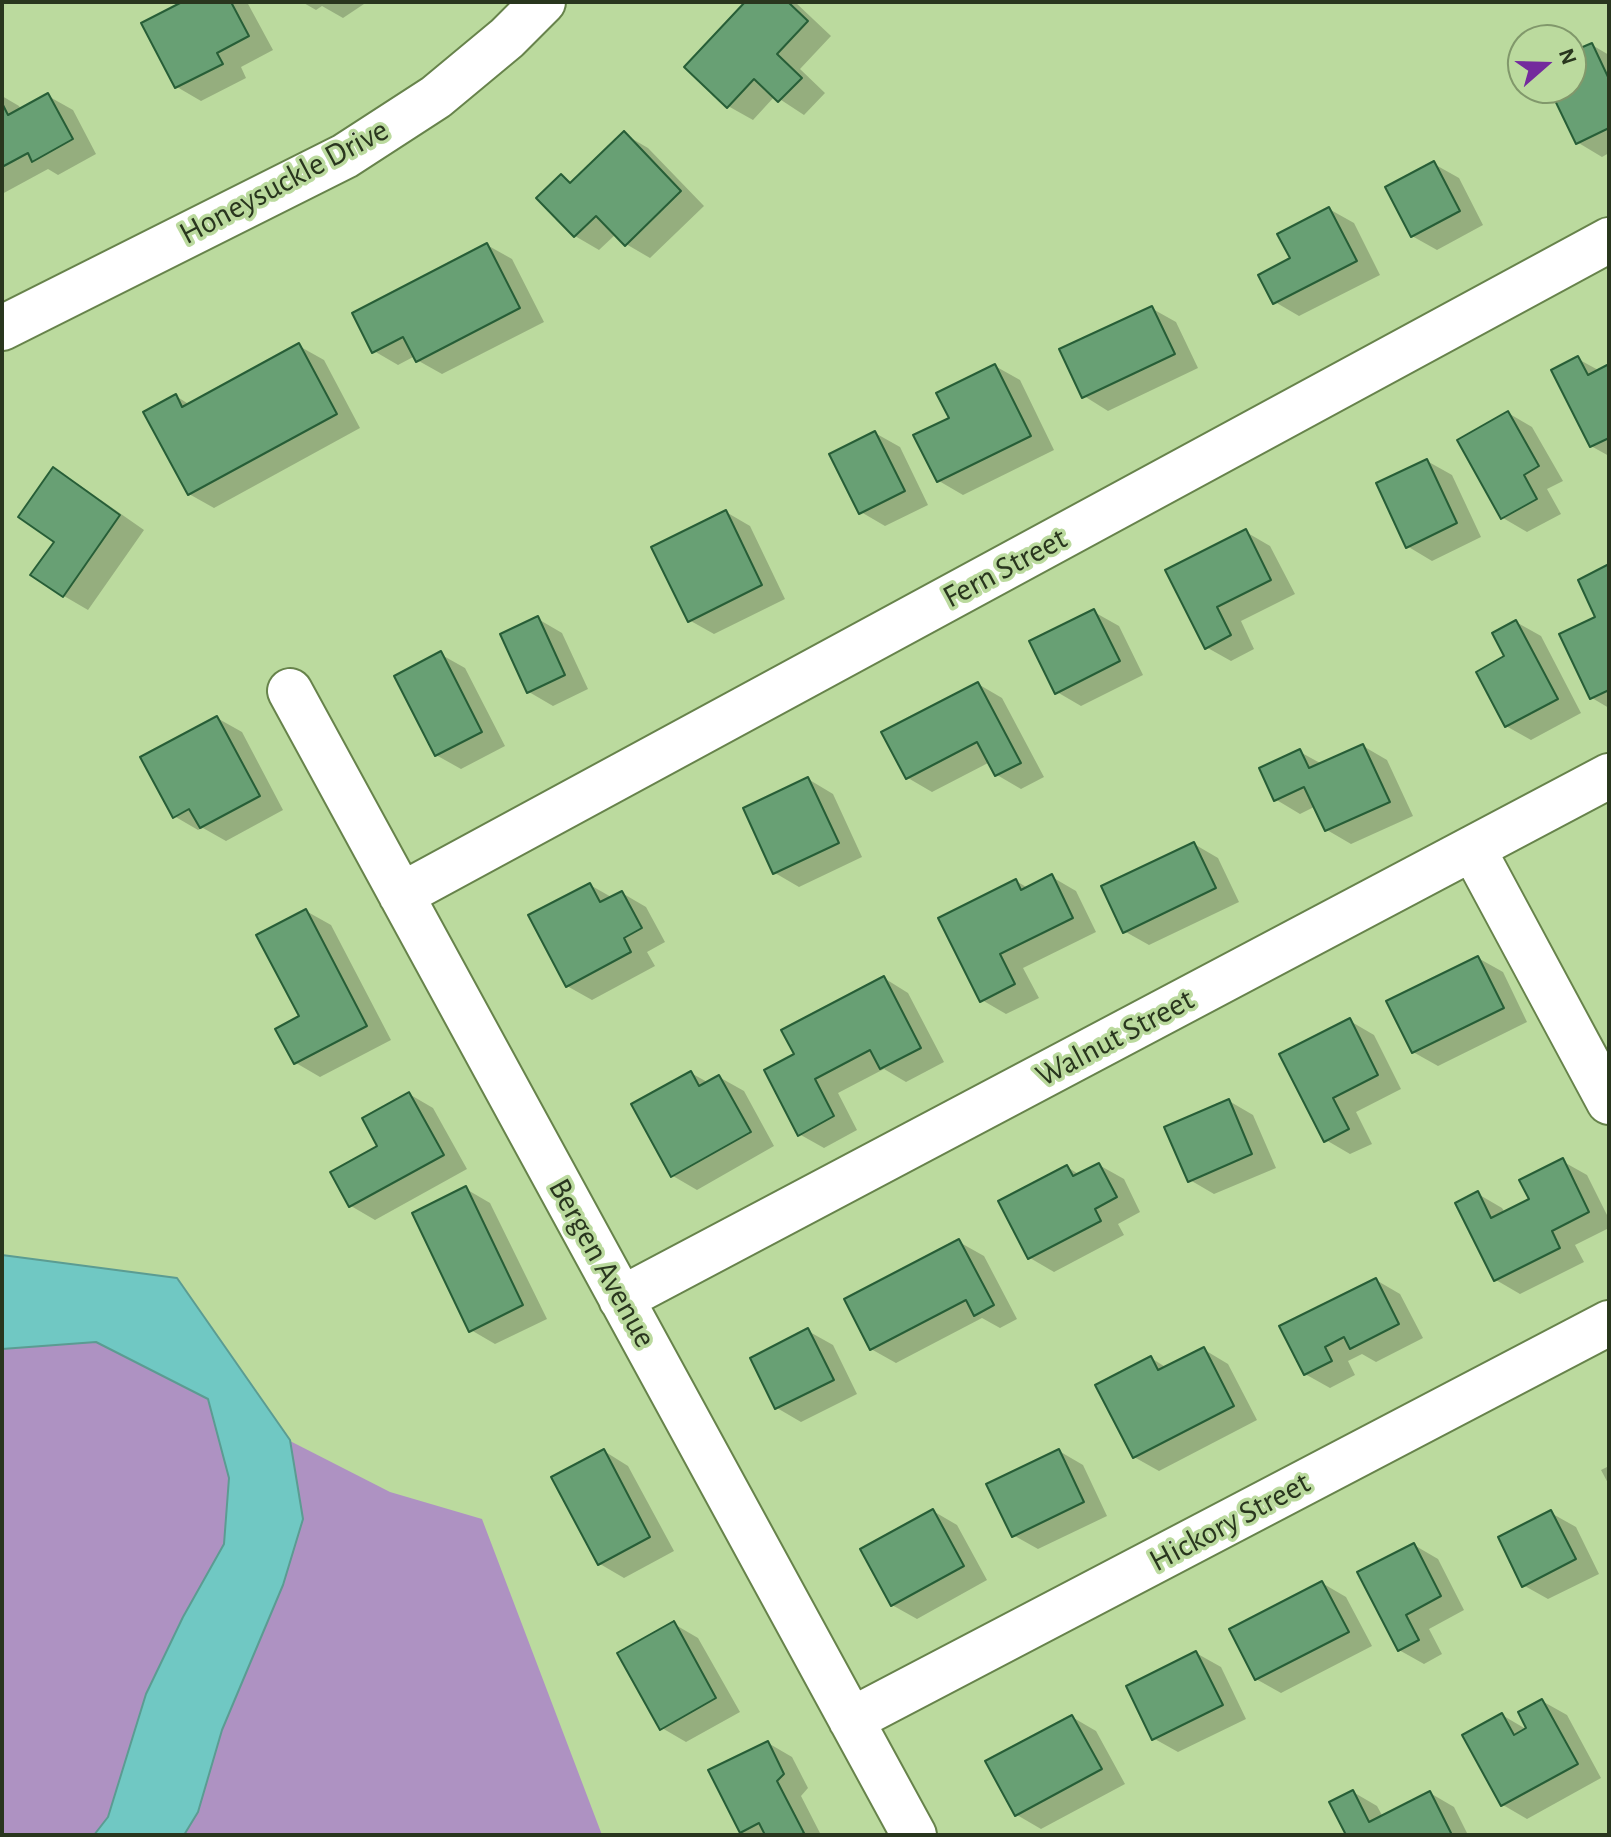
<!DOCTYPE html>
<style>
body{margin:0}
#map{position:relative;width:1611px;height:1837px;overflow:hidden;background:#bbda9e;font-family:"Alegreya Sans",sans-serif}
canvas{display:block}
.frame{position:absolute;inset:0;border:4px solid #29361e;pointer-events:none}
.north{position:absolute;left:1507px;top:24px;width:80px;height:80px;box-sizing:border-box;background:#bbda9e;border:2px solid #81986b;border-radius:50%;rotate:70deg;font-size:22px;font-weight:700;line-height:32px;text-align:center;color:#29361e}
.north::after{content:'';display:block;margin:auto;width:28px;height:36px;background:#742a9d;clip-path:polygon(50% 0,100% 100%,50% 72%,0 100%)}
</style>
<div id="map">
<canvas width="1611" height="1837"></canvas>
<div class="frame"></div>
<div class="north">N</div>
</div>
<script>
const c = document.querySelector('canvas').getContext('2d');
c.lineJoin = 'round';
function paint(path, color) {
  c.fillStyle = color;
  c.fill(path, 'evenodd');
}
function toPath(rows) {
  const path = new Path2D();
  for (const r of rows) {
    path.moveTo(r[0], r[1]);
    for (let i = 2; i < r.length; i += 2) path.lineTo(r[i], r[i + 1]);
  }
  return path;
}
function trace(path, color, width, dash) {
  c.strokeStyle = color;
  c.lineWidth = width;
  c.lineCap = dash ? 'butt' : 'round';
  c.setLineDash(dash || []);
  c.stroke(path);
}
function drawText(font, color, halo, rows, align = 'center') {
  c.font = font + ' "Alegreya Sans",sans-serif';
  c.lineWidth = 7;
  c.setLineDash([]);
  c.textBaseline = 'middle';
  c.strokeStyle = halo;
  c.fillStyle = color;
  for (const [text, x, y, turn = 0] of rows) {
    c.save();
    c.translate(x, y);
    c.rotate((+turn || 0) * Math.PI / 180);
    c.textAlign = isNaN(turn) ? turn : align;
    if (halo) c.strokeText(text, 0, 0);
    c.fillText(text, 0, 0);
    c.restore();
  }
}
paint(toPath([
 [96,1342,390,1492,482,1519,602,1835,2,1835,2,1349]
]), '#ae92c2');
const water = toPath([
 [2,1255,177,1278,290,1440,303,1519,283,1585,222,1730,198,1812,184,1835,94,1835,108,1817,146,1694,183,1617,224,1544,229,1478,208,1399,96,1342,2,1349,2,1255]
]);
paint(water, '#70c8c3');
trace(water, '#5b9c92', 2);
paint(toPath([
 [186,2,247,2,273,50,241,67,246,78,201,101,177,87],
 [302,2,367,2,343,18,322,6,316,10],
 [747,2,795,2,831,36,800,69,825,93,804,115,775,96,753,120,728,106],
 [1592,45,1609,55,1609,153,1602,157,1577,142,1551,88,1571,88,1571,55],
 [2,96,19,106,21,110,48,96,73,110,96,154,58,175,48,169,2,194],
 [624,134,648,148,704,206,650,258,626,244,616,234,599,250,575,236,561,176,573,183],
 [1434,164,1459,178,1483,225,1437,250,1412,236],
 [1329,209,1354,223,1380,275,1299,316,1275,302,1293,259],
 [487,245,512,259,544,322,442,374,417,360,415,356,398,365,374,351],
 [1151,308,1176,322,1198,368,1108,411,1084,396],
 [299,346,324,360,360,428,214,508,189,494,176,396,190,405],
 [1578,359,1600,371,1609,367,1609,456,1591,446],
 [995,366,1020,380,1054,450,963,495,939,481],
 [1508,413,1532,427,1563,481,1547,489,1561,514,1527,532,1503,518],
 [875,433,900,447,928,505,885,526,861,512],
 [1427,461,1452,475,1481,537,1432,561,1407,546],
 [54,470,78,484,144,530,88,610,64,596,56,541],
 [726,512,750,526,785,599,714,634,689,620],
 [1246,532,1270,546,1295,594,1241,621,1254,649,1231,661,1206,647,1168,571],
 [1609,566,1609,708,1592,698],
 [1094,612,1119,626,1143,675,1081,706,1057,692],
 [538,619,562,633,588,689,553,706,529,692],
 [1516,622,1541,636,1581,713,1531,740,1506,726,1507,657],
 [440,654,465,668,505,746,461,769,436,755],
 [978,684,1002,698,1044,777,1021,789,997,775,990,762,932,792,908,778],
 [217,718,242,732,283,810,226,841,203,828,198,830,174,816],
 [1363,746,1387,760,1413,816,1351,844,1327,830,1316,806,1300,814,1275,799,1300,752,1322,764],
 [808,779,833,794,862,857,799,887,775,873],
 [1194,844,1218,858,1239,902,1149,945,1124,931],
 [1052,877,1076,891,1096,932,1023,968,1039,998,1006,1014,982,1000,1016,881,1028,888],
 [590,885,613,898,622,893,646,907,665,942,647,952,655,966,592,1000,567,986],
 [306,911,331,925,391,1040,320,1077,296,1063,302,1017],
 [1478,958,1503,972,1527,1022,1438,1066,1413,1052],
 [884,978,908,993,944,1062,906,1082,884,1069,838,1093,857,1130,824,1148,799,1134,797,1055],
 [1350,1021,1374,1035,1401,1089,1356,1112,1372,1144,1350,1154,1326,1140,1282,1054],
 [691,1073,709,1083,719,1077,744,1091,774,1146,697,1190,673,1176],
 [409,1094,433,1108,467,1169,375,1220,351,1206],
 [1229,1101,1253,1115,1276,1168,1214,1194,1190,1180],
 [1562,1161,1587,1175,1609,1219,1609,1228,1575,1245,1584,1262,1520,1294,1496,1280,1478,1194,1502,1208,1505,1213,1532,1200],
 [1099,1165,1124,1179,1140,1212,1118,1224,1124,1235,1054,1272,1030,1258,1067,1167,1080,1175],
 [466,1189,490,1203,547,1319,495,1344,471,1330],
 [959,1242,984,1256,1017,1319,1000,1328,982,1318,896,1363,871,1349],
 [1376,1280,1400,1294,1423,1338,1376,1362,1362,1354,1348,1361,1355,1375,1330,1388,1305,1374,1282,1327],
 [808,1331,833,1345,857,1394,801,1422,777,1408],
 [1203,1349,1228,1364,1257,1420,1159,1471,1134,1457,1151,1358,1167,1368],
 [604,1451,628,1466,674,1551,624,1578,600,1564],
 [1059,1451,1083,1465,1107,1516,1038,1549,1013,1535],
 [1609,1466,1609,1485,1601,1470],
 [933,1511,957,1525,987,1580,917,1619,892,1605],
 [1551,1513,1576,1527,1599,1574,1548,1599,1523,1585],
 [1414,1545,1438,1559,1464,1610,1429,1629,1442,1654,1424,1664,1399,1650],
 [1322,1583,1346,1597,1372,1646,1281,1693,1256,1679],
 [674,1624,698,1638,740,1712,686,1742,662,1728],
 [1196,1653,1221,1667,1246,1719,1178,1752,1153,1738],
 [1542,1701,1567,1715,1601,1778,1527,1819,1503,1805,1502,1715,1531,1732],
 [1072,1717,1096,1731,1125,1784,1041,1829,1017,1815],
 [768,1743,792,1757,808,1788,801,1796,821,1835,746,1835,741,1832],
 [1353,1792,1377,1806,1383,1817,1430,1793,1454,1807,1468,1835,1348,1835]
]), '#0003');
const building = toPath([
 [182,2,231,2,249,36,217,53,223,64,175,88,141,23,182,2],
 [745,2,788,2,808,21,777,54,802,78,778,102,754,79,727,108,684,67,745,2],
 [1592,43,1609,79,1609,128,1576,144,1549,88,1571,88,1571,52,1592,43],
 [48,93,73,139,32,162,28,153,2,167,2,103,8,115,48,93],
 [624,131,681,191,625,246,596,216,574,237,536,198,561,174,570,183,624,131],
 [1434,161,1460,211,1411,237,1385,187,1434,161],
 [1329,207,1357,261,1273,304,1258,275,1290,258,1277,234,1329,207],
 [487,243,520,308,416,362,403,337,372,353,352,313,487,243],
 [1152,306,1175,354,1082,398,1059,349,1152,306],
 [299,343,337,414,188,495,143,412,176,394,182,407,299,343],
 [1578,356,1588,375,1609,364,1609,438,1590,447,1551,370,1578,356],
 [995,364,1031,436,937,482,913,435,949,418,936,393,995,364],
 [1508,411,1539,466,1524,475,1537,499,1501,519,1457,440,1508,411],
 [875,431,905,491,859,514,829,454,875,431],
 [1427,459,1457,523,1406,548,1376,483,1427,459],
 [53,467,120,515,63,597,30,575,54,542,18,517,53,467],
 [726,510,762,585,688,622,651,547,726,510],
 [1246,529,1271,580,1217,607,1231,635,1205,649,1165,570,1246,529],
 [1609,564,1609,690,1590,699,1559,634,1595,617,1578,580,1609,564],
 [1094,609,1120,661,1055,694,1029,641,1094,609],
 [538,616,565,675,527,693,500,634,538,616],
 [1516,620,1558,699,1505,727,1476,672,1504,656,1492,633,1516,620],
 [441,651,482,732,435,756,394,676,441,651],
 [978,682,1021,763,995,776,977,742,906,779,881,732,978,682],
 [217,716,260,796,200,828,189,809,173,818,140,757,217,716],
 [1363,744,1390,802,1325,831,1304,787,1274,801,1259,768,1300,749,1309,768,1363,744],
 [808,777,839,843,773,874,743,808,808,777],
 [1194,842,1216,888,1123,933,1101,886,1194,842],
 [1052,874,1073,918,1000,954,1015,984,980,1002,938,918,1016,879,1021,890,1052,874],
 [590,883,600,902,622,891,642,928,624,938,631,952,566,987,528,915,590,883],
 [306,909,367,1026,294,1064,275,1029,299,1016,256,935,306,909],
 [1478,956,1504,1008,1412,1053,1386,1001,1478,956],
 [884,976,921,1048,880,1069,870,1050,815,1079,834,1116,798,1136,764,1070,794,1054,781,1030,884,976],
 [1350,1018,1378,1075,1333,1098,1349,1129,1324,1142,1279,1054,1350,1018],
 [691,1071,699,1086,719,1075,751,1132,671,1177,631,1104,691,1071],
 [409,1092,444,1155,349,1207,330,1172,377,1146,362,1118,409,1092],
 [1229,1099,1252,1154,1188,1182,1164,1127,1229,1099],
 [1563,1158,1589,1212,1552,1231,1560,1248,1494,1281,1455,1203,1478,1191,1491,1218,1529,1199,1519,1180,1563,1158],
 [1099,1163,1117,1197,1095,1209,1101,1221,1028,1259,998,1201,1067,1165,1073,1176,1099,1163],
 [466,1186,523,1305,469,1332,412,1213,466,1186],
 [959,1239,994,1305,974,1316,966,1300,870,1350,844,1299,959,1239],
 [1376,1278,1399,1324,1350,1349,1344,1337,1325,1347,1332,1361,1304,1375,1279,1326,1376,1278],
 [808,1328,834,1380,775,1409,750,1358,808,1328],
 [1204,1347,1234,1406,1133,1458,1095,1385,1151,1356,1158,1370,1204,1347],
 [604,1449,650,1537,598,1565,551,1477,604,1449],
 [1059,1449,1084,1502,1012,1537,986,1484,1059,1449],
 [933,1509,964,1566,891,1606,860,1549,933,1509],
 [1551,1510,1576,1559,1522,1587,1498,1537,1551,1510],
 [1414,1543,1441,1596,1406,1615,1419,1640,1398,1651,1357,1572,1414,1543],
 [1322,1581,1349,1632,1255,1680,1229,1629,1322,1581],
 [674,1621,716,1698,660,1730,617,1653,674,1621],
 [1196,1651,1223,1705,1152,1740,1126,1686,1196,1651],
 [1542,1699,1578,1764,1501,1806,1462,1735,1502,1713,1514,1735,1526,1728,1518,1712,1542,1699],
 [1072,1715,1102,1769,1015,1816,985,1761,1072,1715],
 [768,1741,784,1774,777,1781,804,1833,800,1835,765,1835,759,1823,740,1833,708,1770,768,1741],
 [1353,1790,1369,1822,1430,1791,1452,1835,1346,1835,1329,1802,1353,1790]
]);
paint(building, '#68a074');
trace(building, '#275e37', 2);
const minor = toPath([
 [2,328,345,156,436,97,507,38,543,2],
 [290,691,914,1835],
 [1473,849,1609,1102],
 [401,895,1609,240],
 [621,1299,1609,776],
 [851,1720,1609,1323]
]);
trace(minor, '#67834b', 48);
trace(minor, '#fff', 44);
drawText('32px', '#29361e', '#bbda9e', [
 ["Honeysuckle Drive",284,182,-28],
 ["Fern Street",1005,568,-28],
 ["Walnut Street",1115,1038,-28],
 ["Bergen Avenue",602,1263,61],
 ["Hickory Street",1230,1522,-28]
]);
</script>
